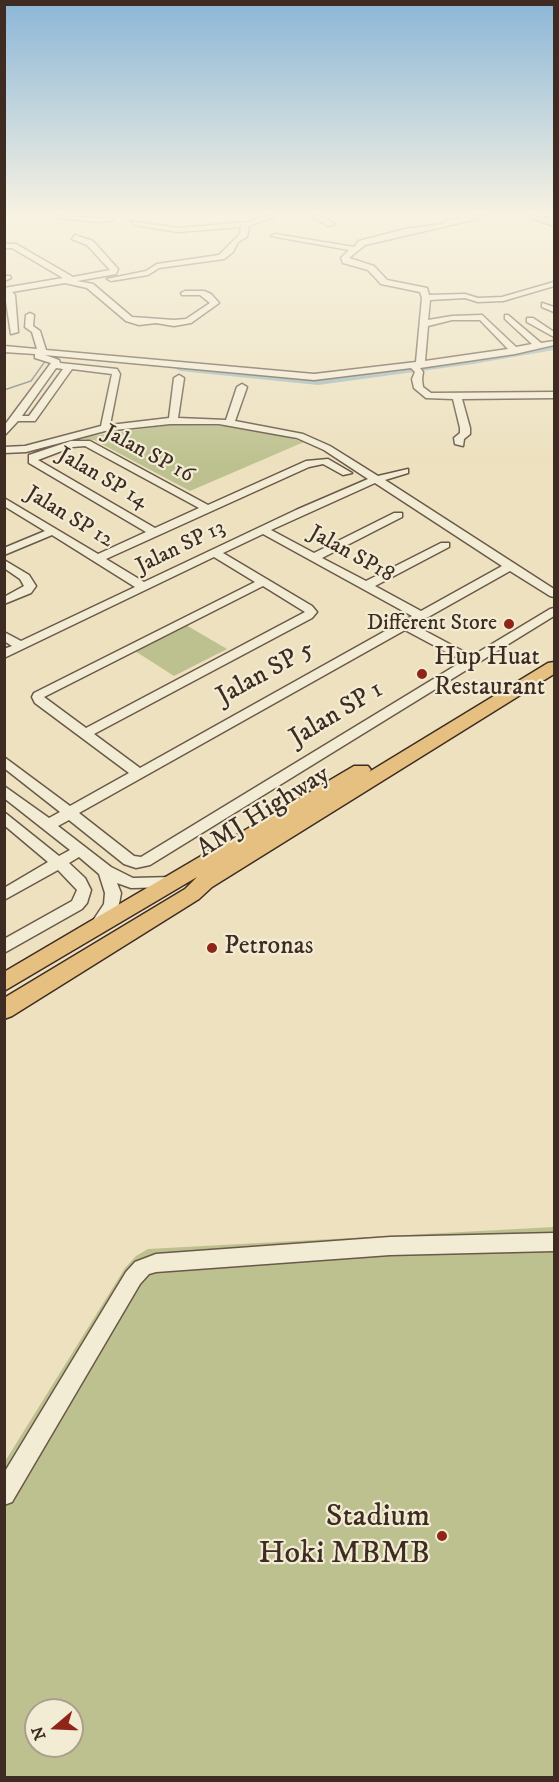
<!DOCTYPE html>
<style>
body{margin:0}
#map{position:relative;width:559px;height:1782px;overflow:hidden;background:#ede1bf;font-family:"IM FELL DW Pica",serif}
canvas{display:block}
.frame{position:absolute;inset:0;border:6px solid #3e2b22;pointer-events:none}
.north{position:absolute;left:24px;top:1698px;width:60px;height:60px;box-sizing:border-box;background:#f3ecd5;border:2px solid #ab9f8d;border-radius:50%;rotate:251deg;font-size:16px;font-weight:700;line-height:24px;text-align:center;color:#3e2b22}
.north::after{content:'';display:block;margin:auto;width:21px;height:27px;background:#8f2418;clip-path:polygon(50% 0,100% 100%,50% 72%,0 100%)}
</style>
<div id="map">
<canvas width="559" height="1782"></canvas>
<div class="frame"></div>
<div class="north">N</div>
</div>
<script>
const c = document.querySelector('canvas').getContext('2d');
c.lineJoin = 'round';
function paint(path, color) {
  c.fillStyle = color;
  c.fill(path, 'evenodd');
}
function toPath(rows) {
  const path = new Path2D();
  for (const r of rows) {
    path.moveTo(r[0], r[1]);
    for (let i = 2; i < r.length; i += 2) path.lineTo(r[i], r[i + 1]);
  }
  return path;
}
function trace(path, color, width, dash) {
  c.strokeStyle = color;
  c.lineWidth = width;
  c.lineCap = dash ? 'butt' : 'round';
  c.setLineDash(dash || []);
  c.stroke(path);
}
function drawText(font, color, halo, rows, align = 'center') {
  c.font = font + ' "IM FELL DW Pica",serif';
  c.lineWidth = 4.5;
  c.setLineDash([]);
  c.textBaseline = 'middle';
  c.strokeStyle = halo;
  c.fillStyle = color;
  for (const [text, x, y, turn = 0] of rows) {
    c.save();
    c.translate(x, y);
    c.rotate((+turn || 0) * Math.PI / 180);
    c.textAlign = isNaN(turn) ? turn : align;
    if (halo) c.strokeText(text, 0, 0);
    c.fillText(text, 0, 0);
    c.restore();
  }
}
paint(toPath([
 [169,425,245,426,304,442,190,491,94,440,77,438],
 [186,625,227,649,174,676,135,651],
 [554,1227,554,1777,5,1777,4,1463,125,1268,136,1256,148,1249],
 [36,1710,72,1710,72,1746,36,1746]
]), '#bdc18f');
trace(toPath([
 [4,390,31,381,46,360]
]), '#78817f', 1.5);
paint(toPath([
 [554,344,554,350,473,364,318,385,180,371,174,368,180,365,318,377,473,358,554,344]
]), '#9fbabd');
const minor = toPath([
 [55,216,98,218,117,216,110,221,98,222,58,218,55,216],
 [265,216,275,216,249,226,247,237,238,242,233,252,224,259,159,268,148,275,111,281,107,279,146,271,157,264,219,255,240,234,241,227,178,232,134,225,131,221,178,228,247,222,265,216],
 [312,216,321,216,335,224,328,226,312,216],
 [474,216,490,216,365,245,349,258,374,266,387,280,427,288,429,295,465,294,478,298,502,297,554,282,554,286,503,301,478,302,465,298,430,300,428,320,452,316,482,315,516,347,532,344,505,319,505,315,508,315,541,343,554,341,554,345,515,354,420,368,423,372,422,379,423,387,431,393,554,392,554,398,462,399,470,428,470,434,464,439,463,446,455,444,454,438,460,433,460,428,453,399,426,398,414,388,412,379,415,372,411,368,314,380,45,355,59,360,60,363,117,369,120,374,110,425,169,418,174,378,179,375,184,378,178,418,226,420,237,387,242,384,247,387,235,421,303,434,330,446,378,476,408,469,408,473,385,480,554,589,554,597,550,596,510,571,414,625,472,656,550,609,554,608,554,616,150,865,136,868,124,864,69,820,58,826,111,867,133,878,173,877,180,882,173,887,131,888,117,883,121,893,119,904,101,932,96,934,91,932,88,928,104,904,105,893,99,874,79,857,69,863,85,878,91,890,87,903,82,909,4,953,4,939,72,901,77,890,58,870,4,900,4,888,48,862,4,825,4,812,59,856,70,850,4,798,4,786,49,818,60,812,4,768,4,757,70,806,129,773,35,703,32,697,34,693,255,582,214,557,4,658,4,649,12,646,4,641,4,632,21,641,135,587,52,535,4,555,4,548,45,531,4,506,4,498,98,554,146,532,29,463,29,455,71,441,90,441,208,505,306,461,328,459,352,473,343,475,323,464,309,467,106,559,144,582,296,510,368,479,324,450,297,438,219,424,170,424,105,431,26,452,4,453,4,447,25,446,101,426,112,374,72,369,35,421,18,421,4,436,4,426,51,363,35,358,35,354,4,352,4,346,37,349,32,332,25,327,26,315,30,313,34,315,33,326,40,331,46,350,314,374,416,362,422,298,420,292,381,284,368,270,343,263,341,258,349,250,271,236,275,234,354,247,359,241,405,229,442,224,450,219,474,216],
 [452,320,480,320,508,349,425,361,428,326,452,320],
 [56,368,63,369,29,416,22,416,56,368],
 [85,446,199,508,155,528,38,460,72,447,85,446],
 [375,483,502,566,421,611,375,586,449,547,449,543,441,543,366,581,322,558,402,517,402,513,394,513,314,553,271,530,375,483],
 [263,534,412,616,140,768,94,734,312,618,317,612,312,606,223,553,263,534],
 [263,586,305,612,86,728,44,697,263,586],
 [405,630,463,661,141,857,134,856,79,813,405,630],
 [550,216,554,216,554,220,551,220,550,216],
 [75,235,93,241,118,269,116,274,77,281,93,284,132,317,174,320,186,319,210,303,200,295,182,295,181,293,185,291,204,291,211,294,219,303,191,323,174,326,156,323,139,325,126,321,87,288,65,283,12,292,15,295,18,332,11,334,4,288,63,278,12,248,4,248,4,244,16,244,73,277,110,270,87,245,72,239,75,235],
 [4,276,10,276,11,278,4,281,4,276],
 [542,303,554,307,554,312,542,307,542,303],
 [527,318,533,318,554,332,554,337,527,322,527,318],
 [4,560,29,575,36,586,31,593,4,604,4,597,24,586,20,579,4,568,4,560],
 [554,1233,554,1251,390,1255,156,1272,149,1274,140,1284,12,1502,4,1505,4,1473,126,1272,135,1262,156,1254,390,1237,554,1233]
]);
const highway = toPath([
 [524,216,539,216,554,220,554,226,524,216],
 [554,662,554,674,212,887,199,899,12,1016,4,1019,4,998,185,889,197,877,4,991,4,972,354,766,368,766,371,770,369,772,548,663,554,662]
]);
trace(minor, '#6a5849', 3);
trace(highway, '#3e2b22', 3);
paint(minor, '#f3ecd5');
paint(highway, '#e6c080');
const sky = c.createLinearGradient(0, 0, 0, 465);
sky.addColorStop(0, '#8bb6d7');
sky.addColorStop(0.46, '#f7f2e2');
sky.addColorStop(1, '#f7f2e200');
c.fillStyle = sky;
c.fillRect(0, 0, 559, 465);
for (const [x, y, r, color] of [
 [509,624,6,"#8f2418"],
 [422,674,6,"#8f2418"],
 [212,948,6,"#8f2418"],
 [442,1536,6,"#8f2418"]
]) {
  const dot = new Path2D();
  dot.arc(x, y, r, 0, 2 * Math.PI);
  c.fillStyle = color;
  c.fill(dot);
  trace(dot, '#f3ecd5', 2);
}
drawText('22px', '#3e2b22', '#f3ecd5', [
 ["Jalan SP 16",148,455,28],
 ["Jalan SP 14",102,479,30],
 ["Jalan SP 12",69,518,31],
 ["Jalan SP 13",181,548,-26],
 ["Jalan SP18",351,555,29]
]);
drawText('22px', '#3e2b22', '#f3ecd5', [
 ["Different Store",497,624]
], 'right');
drawText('26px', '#3e2b22', '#f3ecd5', [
 ["Hup Huat",434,659],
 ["Restaurant",434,689],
 ["Petronas",224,948]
], 'left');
drawText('26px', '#3e2b22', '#f3ecd5', [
 ["Jalan SP 5",266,674,-29],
 ["Jalan SP 1",337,715,-31],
 ["AMJ Highway",264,813,-32]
]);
drawText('32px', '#3e2b22', '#f3ecd5', [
 ["Stadium",430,1518],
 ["Hoki MBMB",430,1555]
], 'right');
</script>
